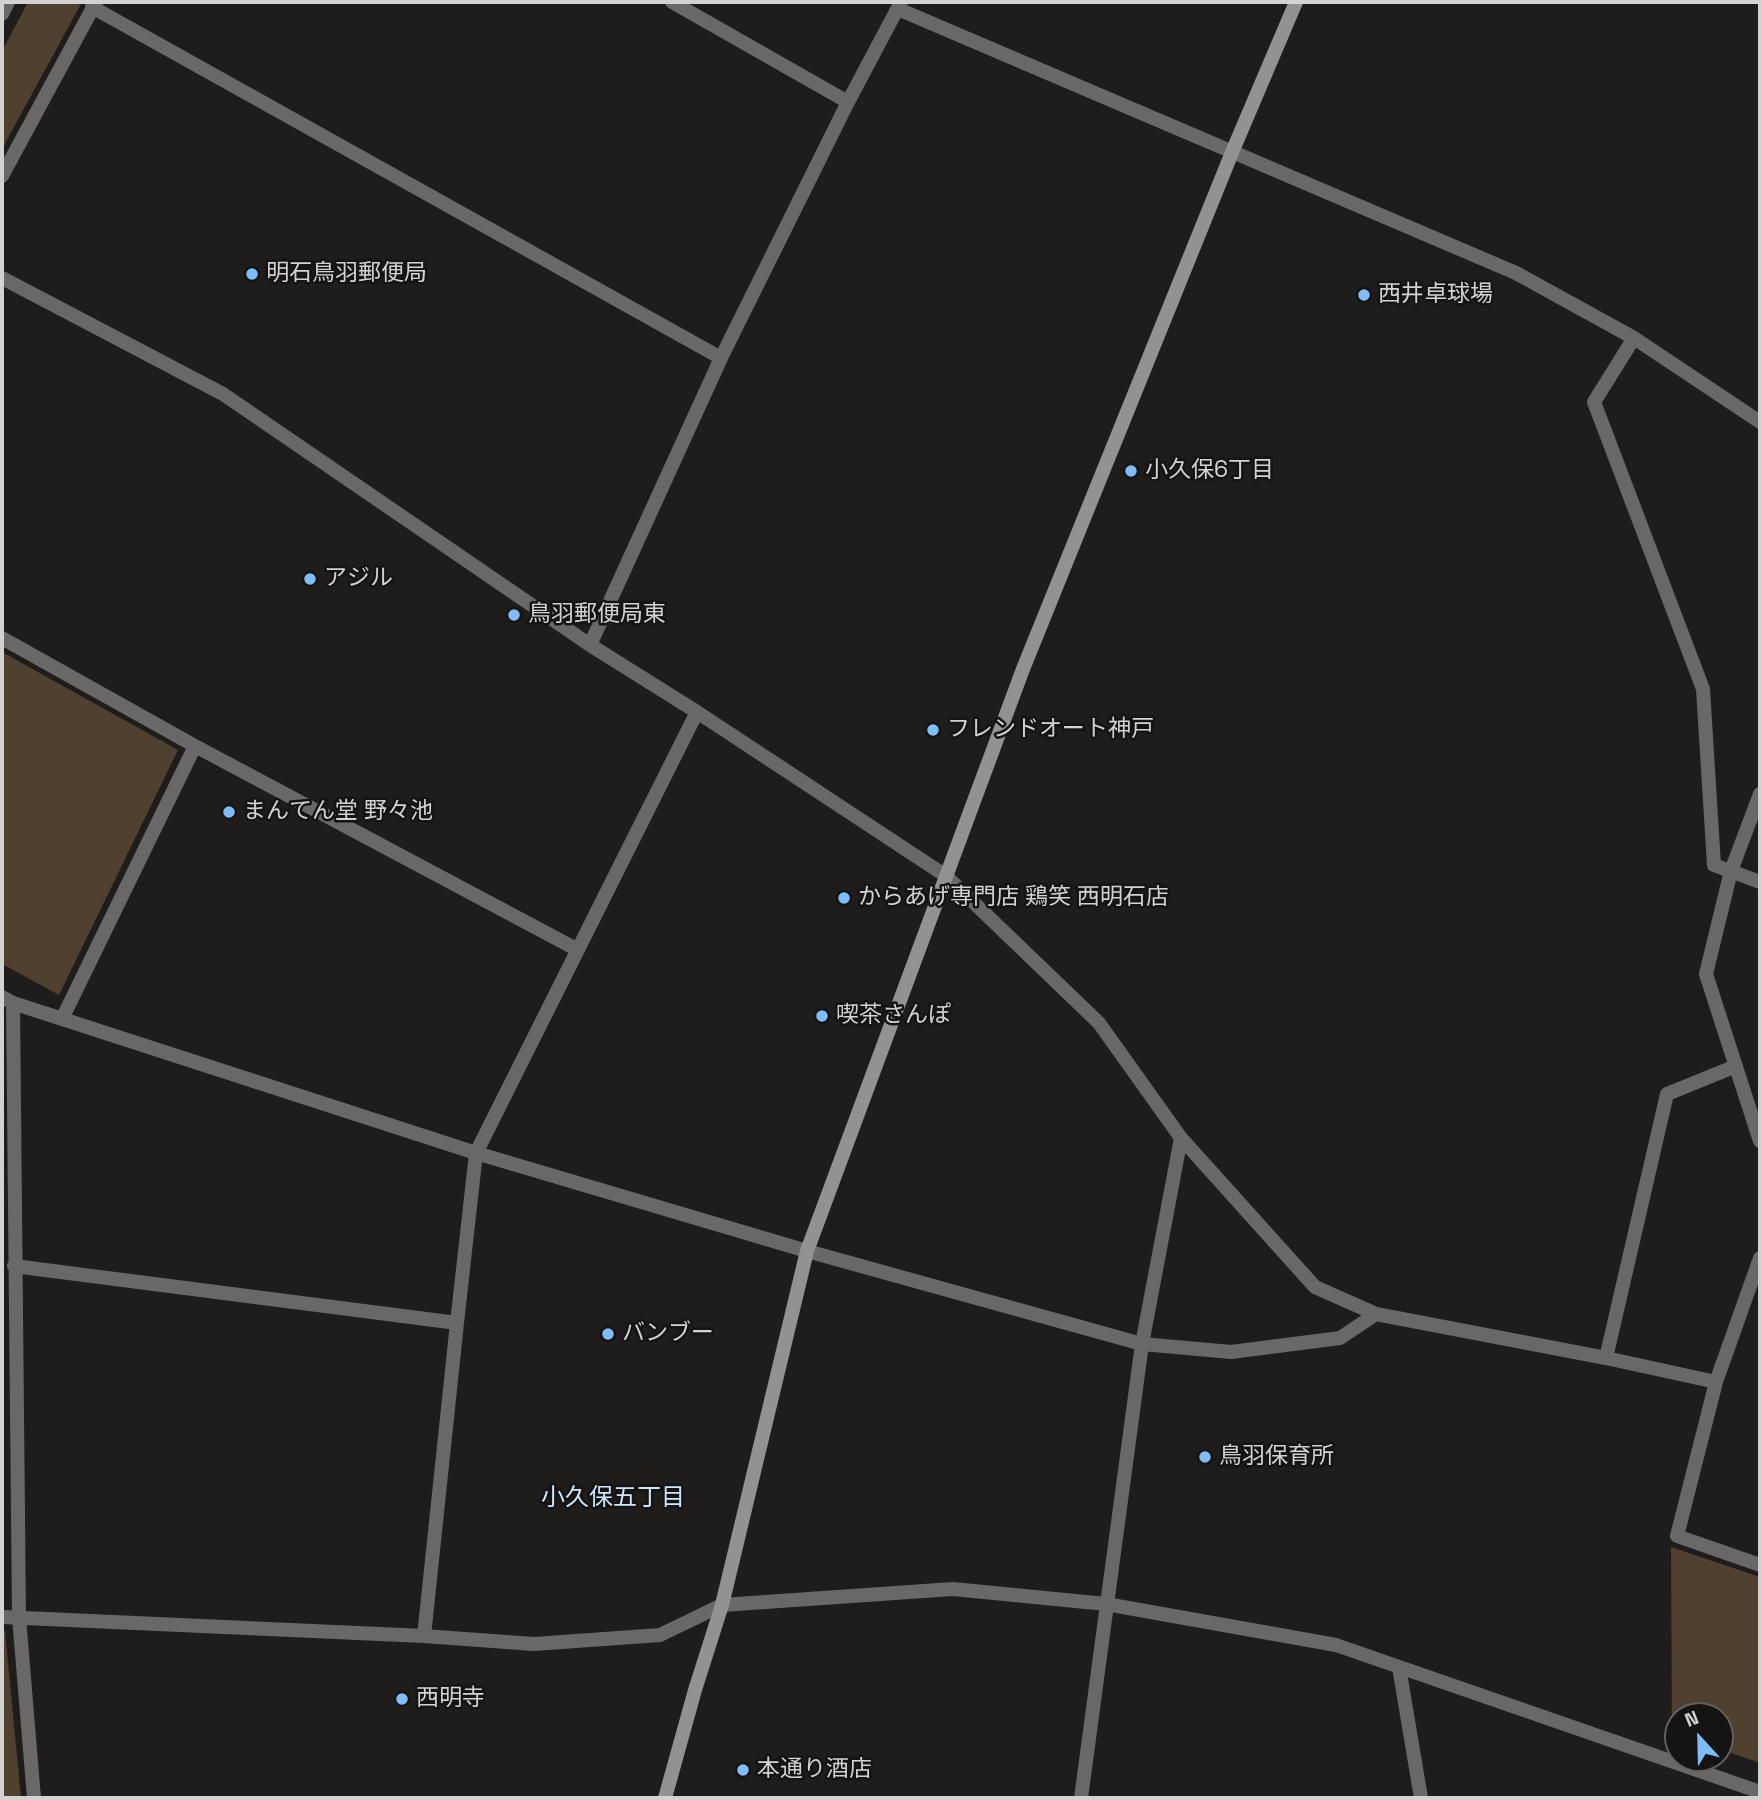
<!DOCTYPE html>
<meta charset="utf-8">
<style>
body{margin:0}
#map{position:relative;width:1762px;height:1800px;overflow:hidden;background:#1f1d1b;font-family:"Space Grotesk",sans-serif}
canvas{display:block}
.frame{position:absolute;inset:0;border:4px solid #d4d2d1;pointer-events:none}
.north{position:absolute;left:1664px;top:1702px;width:70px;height:70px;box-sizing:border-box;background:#161412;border:2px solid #62605e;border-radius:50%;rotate:338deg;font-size:19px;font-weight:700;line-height:28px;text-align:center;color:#d4d2d1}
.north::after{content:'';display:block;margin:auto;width:24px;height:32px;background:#7fbdfa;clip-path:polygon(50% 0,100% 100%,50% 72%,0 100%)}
</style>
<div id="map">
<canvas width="1762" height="1800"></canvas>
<div class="frame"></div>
<div class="north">N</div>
</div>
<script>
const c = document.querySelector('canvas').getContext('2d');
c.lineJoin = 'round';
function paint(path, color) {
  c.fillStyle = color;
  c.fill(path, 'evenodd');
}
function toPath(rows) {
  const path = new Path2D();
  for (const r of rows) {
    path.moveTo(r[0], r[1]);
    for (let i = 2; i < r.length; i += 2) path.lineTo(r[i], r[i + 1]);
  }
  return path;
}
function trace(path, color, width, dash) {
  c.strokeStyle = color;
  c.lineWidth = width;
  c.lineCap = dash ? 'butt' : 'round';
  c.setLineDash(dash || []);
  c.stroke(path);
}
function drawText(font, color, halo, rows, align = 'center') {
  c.font = font + ' "Space Grotesk","Noto Sans JP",sans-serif';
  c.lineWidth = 5;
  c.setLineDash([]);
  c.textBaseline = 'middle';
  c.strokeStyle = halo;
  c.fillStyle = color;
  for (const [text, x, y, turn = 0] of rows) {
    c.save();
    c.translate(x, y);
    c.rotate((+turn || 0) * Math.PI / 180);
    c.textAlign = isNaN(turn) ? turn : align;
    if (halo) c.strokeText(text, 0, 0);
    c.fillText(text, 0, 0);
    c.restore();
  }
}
paint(toPath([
 [28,2,82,2,2,149,2,51],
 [2,652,178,750,59,995,2,964],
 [1671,1547,1760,1577,1760,1763,1720,1749,1720,1716,1678,1716,1678,1735,1672,1732],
 [2,1631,5,1631,21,1798,2,1798]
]), '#4f402f');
trace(toPath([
 [672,2,848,102],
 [92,7,721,358],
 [898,9,1516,273,1634,338,1760,422],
 [2,14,8,2],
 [2,176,96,2],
 [2,278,223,394,590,645,697,712,946,876,1099,1023,1181,1138,1315,1287,1376,1314,1606,1358,1716,1382,1677,1536,1760,1565],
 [1634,338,1594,402,1703,689,1714,865,1760,882],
 [2,638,195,746,578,950],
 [590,645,721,358,848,102,901,2],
 [1760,794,1731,871,1706,974,1760,1141],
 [2,997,13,1003,476,1153,807,1251,1142,1344,1231,1352,1340,1338,1376,1314],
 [13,1003,19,1617,34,1798],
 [62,1019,195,746],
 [14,1266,457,1323,476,1153,697,712],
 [1606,1358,1667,1094,1736,1066],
 [1716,1382,1760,1258],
 [2,1617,424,1636,534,1644,660,1635,722,1605,953,1589,1106,1604,1336,1645,1760,1792],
 [424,1636,457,1323],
 [1399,1667,1421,1798],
 [1081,1798,1142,1344,1181,1138]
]), '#696866', 14);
trace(toPath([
 [665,1798,695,1690,722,1605,807,1251,1023,669,1233,150,1296,2]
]), '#949290', 14);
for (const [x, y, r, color] of [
 [252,274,7,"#7fbdfa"],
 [1364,295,7,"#7fbdfa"],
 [1131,471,7,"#7fbdfa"],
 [310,579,7,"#7fbdfa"],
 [514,615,7,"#7fbdfa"],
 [933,730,7,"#7fbdfa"],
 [229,812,7,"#7fbdfa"],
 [844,898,7,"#7fbdfa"],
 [822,1016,7,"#7fbdfa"],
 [608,1334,7,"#7fbdfa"],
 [1205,1457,7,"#7fbdfa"],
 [402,1699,7,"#7fbdfa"],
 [743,1770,7,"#7fbdfa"]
]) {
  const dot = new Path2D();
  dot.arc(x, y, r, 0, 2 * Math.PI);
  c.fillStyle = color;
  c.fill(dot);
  trace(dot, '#161412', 2.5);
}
drawText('23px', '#d4d2d1', '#161412', [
 ["明石鳥羽郵便局",266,274],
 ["西井卓球場",1378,295],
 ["小久保6丁目",1145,471],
 ["アジル",324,579],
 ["鳥羽郵便局東",528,615],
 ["フレンドオート神戸",947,730],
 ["まんてん堂 野々池",243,812],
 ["からあげ専門店 鶏笑 西明石店",858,898],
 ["喫茶さんぽ",836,1016],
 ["バンブー",622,1334],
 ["鳥羽保育所",1219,1457],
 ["西明寺",416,1699],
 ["本通り酒店",757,1770]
], 'left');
drawText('24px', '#cee5fc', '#161412', [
 ["小久保五丁目",613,1498]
]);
</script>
